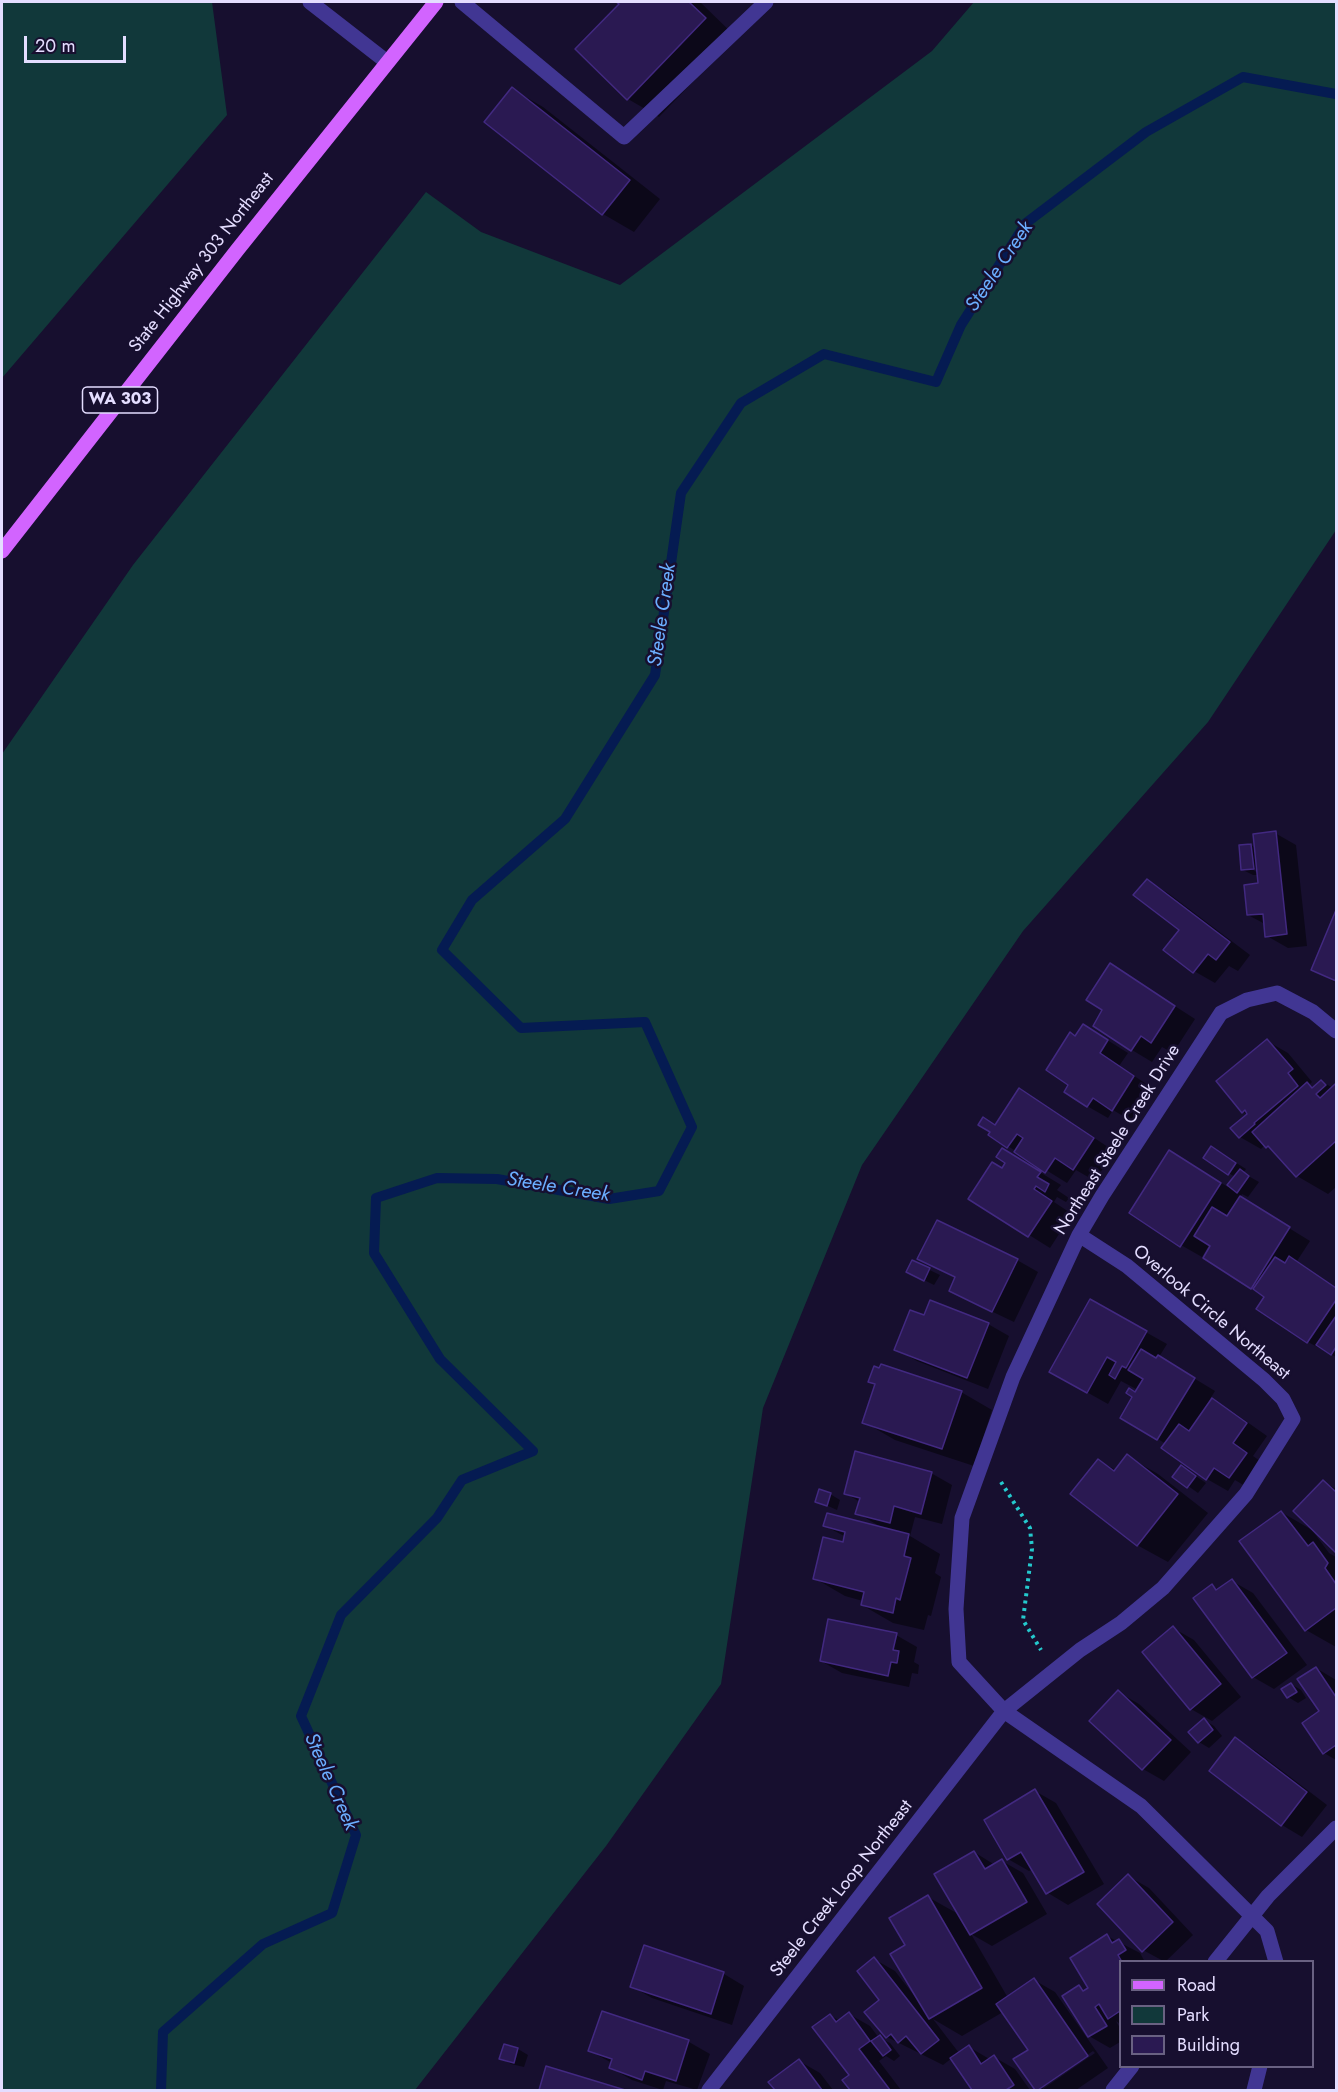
<!DOCTYPE html>
<style>
body{margin:0}
#map{position:relative;width:1338px;height:2092px;overflow:hidden;background:#170f2f;font-family:Jost,sans-serif}
canvas{display:block}
.frame{position:absolute;inset:0;border:3px solid #e4ddff;pointer-events:none}
.legend{position:absolute;left:1119px;top:1960px;width:195px;height:108px;box-sizing:border-box;background:#170f2f;border:2px solid #696182;margin:0;padding:8px 10px;list-style:none;font-size:18px;color:#e4ddff}
.legend li{display:flex;align-items:center;gap:12px;height:30px}
.legend b{width:30px;border:2px solid #696182}
.scale{position:absolute;left:24px;top:36px;width:102px;height:27px;box-sizing:border-box;border:3px solid #e4ddff;border-top:0;padding-left:8px;font-size:18px;line-height:21px;white-space:nowrap;color:#e4ddff;-webkit-text-stroke:4px #170f2f;paint-order:stroke}
</style>
<div id="map">
<canvas width="1338" height="2092"></canvas>
<div class="frame"></div>
<ul class="legend">
<li><b style="height:8px;background:#d264ff"></b>Road</li>
<li><b style="height:16px;background:#11383a"></b>Park</li>
<li><b style="height:16px;background:#2a1952"></b>Building</li>
</ul>
<div class="scale">20 m</div>
</div>
<script>
const c = document.querySelector('canvas').getContext('2d');
c.lineJoin = 'round';
function paint(path, color) {
  c.fillStyle = color;
  c.fill(path, 'evenodd');
}
function toPath(rows) {
  const path = new Path2D();
  for (const r of rows) {
    path.moveTo(r[0], r[1]);
    for (let i = 2; i < r.length; i += 2) path.lineTo(r[i], r[i + 1]);
  }
  return path;
}
function trace(path, color, width, dash) {
  c.strokeStyle = color;
  c.lineWidth = width;
  c.lineCap = dash ? 'butt' : 'round';
  c.setLineDash(dash || []);
  c.stroke(path);
}
function drawText(font, color, halo, rows, align = 'center') {
  c.font = font + ' Jost,sans-serif';
  c.lineWidth = 5;
  c.setLineDash([]);
  c.textBaseline = 'middle';
  c.strokeStyle = halo;
  c.fillStyle = color;
  for (const [text, x, y, turn = 0] of rows) {
    c.save();
    c.translate(x, y);
    c.rotate((+turn || 0) * Math.PI / 180);
    c.textAlign = isNaN(turn) ? turn : align;
    if (halo) c.strokeText(text, 0, 0);
    c.fillText(text, 0, 0);
    c.restore();
  }
}
paint(toPath([
 [2,2,212,2,227,115,2,378],
 [974,2,1336,2,1336,530,1208,722,1023,931,862,1165,763,1408,721,1684,606,1846,415,2090,2,2090,2,754,133,565,426,192,481,232,620,285,932,51]
]), '#11383a');
paint(toPath([
 [618,2,700,2,736,37,659,117,628,99,621,4],
 [512,89,543,107,660,199,634,232,603,214],
 [1275,833,1296,845,1307,946,1288,948,1267,936,1265,924,1248,915,1260,884,1259,875,1253,875,1243,870,1251,845,1256,848],
 [1248,864,1258,870,1258,873,1247,866],
 [1147,881,1168,893,1250,955,1238,971,1229,966,1215,983,1194,971,1181,930],
 [1336,914,1336,983,1313,969],
 [1111,965,1195,1019,1173,1053,1162,1047,1152,1062,1132,1050,1105,1010],
 [1075,1037,1104,1038,1128,1053,1119,1066,1154,1089,1133,1122,1113,1110,1108,1118,1087,1106,1071,1085],
 [1267,1041,1288,1053,1312,1082,1309,1085,1314,1088,1321,1081,1333,1088,1336,1087,1336,1187,1328,1194,1297,1176,1276,1153,1265,1145,1261,1149,1240,1137,1248,1115,1243,1112,1218,1082],
 [1040,1102,1114,1151,1095,1181,1076,1170,1067,1183,990,1135,996,1126],
 [1170,1152,1228,1187,1235,1177,1205,1158,1222,1154,1246,1169,1243,1173,1259,1182,1248,1197,1242,1194,1240,1198,1310,1241,1297,1261,1336,1288,1336,1357,1308,1342,1258,1309,1267,1296,1252,1288,1214,1244,1211,1242,1202,1257,1181,1245],
 [1007,1162,1023,1162,1061,1185,1057,1190,1069,1198,1066,1202,1057,1197,1054,1202,1072,1214,1050,1248,970,1198,1003,1170],
 [919,1259,1017,1260,1038,1272,1014,1322,972,1302,956,1278],
 [913,1262,940,1275,934,1285,918,1277],
 [1090,1301,1167,1344,1159,1357,1215,1391,1210,1399,1233,1412,1267,1436,1253,1456,1267,1466,1250,1489,1235,1480,1228,1491,1207,1479,1166,1444,1122,1417,1138,1390,1121,1381,1108,1404,1051,1372],
 [988,1324,1009,1336,988,1389,917,1361,896,1349],
 [870,1381,961,1392,992,1410,974,1466,895,1440,864,1422,876,1385],
 [1127,1456,1158,1474,1208,1513,1168,1562,1137,1545,1099,1461,1116,1470],
 [1181,1466,1206,1483,1198,1493,1174,1476],
 [931,1473,952,1485,942,1524,915,1517,910,1536,940,1554,935,1573,941,1577,931,1616,928,1615,924,1630,893,1623,862,1605,863,1601,845,1596,814,1578,844,1544,846,1537,825,1526,881,1527,857,1513,860,1502,845,1493],
 [1324,1482,1336,1489,1336,1551,1295,1511],
 [830,1494,840,1500,837,1510,817,1501],
 [1281,1512,1312,1530,1329,1553,1336,1557,1336,1647,1306,1630],
 [1232,1581,1253,1593,1307,1665,1274,1689,1253,1677,1212,1586,1219,1590],
 [1173,1628,1194,1640,1241,1697,1212,1721,1191,1709,1144,1652],
 [896,1635,917,1647,914,1662,919,1665,918,1674,912,1673,909,1687,842,1673,821,1661],
 [1316,1668,1336,1680,1336,1760,1324,1753],
 [1291,1684,1301,1690,1306,1698,1298,1703,1288,1697],
 [1118,1692,1139,1704,1191,1752,1164,1781,1143,1769,1091,1721],
 [1204,1720,1214,1726,1222,1736,1209,1748,1199,1742,1190,1732],
 [1235,1739,1256,1751,1327,1805,1302,1837,1282,1825],
 [1035,1791,1056,1803,1104,1884,1068,1905,1048,1893,1033,1869,1029,1871,1008,1859,986,1821],
 [974,1852,995,1865,1002,1861,1023,1873,1047,1914,992,1946,971,1934,1008,1998,1034,1980,1055,1992,1108,2068,1076,2090,1037,2090,1015,2060,1030,2050,1003,2012,962,2036,933,2019,959,2053,969,2047,991,2060,994,2057,1015,2069,1030,2090,974,2090,952,2058,943,2065,887,2037,874,1959,895,1971,916,1998,918,1997,907,1946,928,1897,960,1915],
 [1093,2051,1095,2053,1043,2089,1043,2085],
 [1128,1876,1149,1888,1193,1935,1165,1962,1143,1950],
 [1107,1936,1140,1953,1145,1962,1120,1962,1120,2024,1116,2021,1120,2028,1120,2042,1110,2048,1089,2036,1079,1986,1086,1991,1090,1988],
 [644,1947,724,1974,744,1986,732,2025,652,1998,631,1986],
 [603,2012,689,2042,710,2054,697,2090,666,2081,663,2090,632,2080,611,2068,612,2063,590,2051],
 [849,2014,870,2026,879,2038,890,2043,900,2056,894,2061,886,2056,879,2061,901,2090,852,2090,844,2080,851,2076,830,2015,840,2021],
 [518,2049,528,2055,524,2067,511,2064,501,2058],
 [799,2061,820,2073,833,2090,777,2090,770,2082],
 [547,2068,620,2090,540,2090]
]), '#0007');
trace(toPath([
 [161,2090,163,2032,263,1944,332,1913,356,1835,301,1716,341,1615,437,1518,462,1480,533,1451,440,1359,374,1253,376,1198,437,1178,497,1179,609,1199,659,1191,692,1127,645,1022,521,1028,442,950,472,900,565,819,655,675,681,493,741,403,824,354,936,382,961,325,1026,223,1146,132,1243,77,1336,94]
]), '#051b52', 10);
const building = toPath([
 [616,2,689,2,706,18,627,100,575,49,619,4,616,2],
 [512,87,630,180,602,215,484,122,512,87],
 [1276,831,1287,934,1265,937,1263,914,1247,915,1244,885,1258,883,1253,834,1276,831],
 [1251,844,1254,869,1241,870,1239,845,1251,844],
 [1147,879,1230,942,1216,960,1208,954,1193,973,1163,950,1179,930,1133,895,1147,879],
 [1336,910,1336,981,1311,970,1336,910],
 [1110,963,1175,1006,1151,1043,1141,1036,1131,1051,1093,1026,1102,1010,1086,1000,1110,963],
 [1083,1024,1108,1040,1100,1053,1134,1076,1112,1111,1093,1098,1087,1107,1064,1092,1068,1085,1046,1070,1070,1032,1075,1036,1083,1024],
 [1267,1039,1293,1069,1288,1073,1298,1086,1254,1123,1255,1124,1239,1138,1230,1128,1247,1114,1245,1110,1242,1113,1216,1081,1267,1039],
 [1321,1080,1326,1085,1316,1094,1320,1098,1335,1084,1336,1086,1336,1141,1296,1177,1268,1146,1266,1148,1252,1132,1307,1082,1312,1088,1321,1080],
 [1019,1088,1094,1138,1073,1170,1055,1158,1045,1173,1014,1152,1023,1138,1017,1134,1007,1148,988,1135,990,1132,978,1125,983,1117,995,1125,1019,1088],
 [1211,1146,1236,1163,1228,1175,1203,1158,1211,1146],
 [1002,1148,1041,1172,1037,1177,1049,1184,1045,1192,1036,1186,1034,1189,1052,1201,1028,1237,968,1199,992,1162,1002,1168,1005,1163,996,1157,1002,1148],
 [1169,1150,1221,1183,1180,1247,1129,1213,1169,1150],
 [1240,1169,1249,1176,1237,1193,1227,1185,1240,1169],
 [1240,1196,1290,1227,1251,1289,1203,1258,1210,1246,1194,1236,1212,1207,1227,1216,1240,1196],
 [937,1220,1018,1259,992,1312,949,1291,955,1277,917,1259,937,1220],
 [1289,1256,1336,1288,1336,1300,1307,1343,1256,1309,1264,1297,1253,1289,1275,1257,1285,1263,1289,1256],
 [912,1260,930,1268,924,1281,906,1272,912,1260],
 [1090,1299,1147,1331,1126,1368,1122,1366,1115,1379,1109,1375,1116,1362,1107,1357,1087,1393,1049,1372,1090,1299],
 [930,1300,989,1323,967,1378,894,1350,910,1310,924,1315,930,1300],
 [1336,1316,1336,1347,1331,1355,1316,1345,1336,1316],
 [1141,1349,1156,1358,1158,1355,1195,1378,1157,1440,1120,1418,1132,1397,1126,1393,1129,1388,1135,1392,1143,1379,1128,1370,1141,1349],
 [881,1364,962,1391,942,1449,862,1423,875,1384,868,1382,874,1366,879,1368,881,1364],
 [1212,1398,1247,1423,1233,1443,1247,1453,1229,1478,1214,1468,1206,1480,1161,1448,1179,1424,1189,1431,1212,1398],
 [855,1451,932,1472,921,1514,894,1506,890,1523,855,1514,860,1498,844,1494,855,1451],
 [1127,1454,1178,1494,1137,1546,1070,1494,1098,1459,1114,1471,1127,1454],
 [1181,1465,1196,1476,1187,1488,1172,1477,1181,1465],
 [1323,1480,1336,1492,1336,1553,1293,1511,1323,1480],
 [819,1489,831,1493,827,1506,815,1502,819,1489],
 [1281,1511,1308,1546,1313,1542,1328,1563,1325,1568,1336,1584,1336,1608,1305,1631,1239,1541,1281,1511],
 [827,1513,909,1534,904,1556,911,1558,900,1600,896,1598,893,1613,861,1605,864,1592,813,1579,823,1537,843,1542,845,1532,823,1526,827,1513],
 [1232,1579,1287,1653,1252,1678,1193,1598,1212,1584,1216,1590,1232,1579],
 [828,1619,897,1633,893,1650,899,1651,897,1663,891,1662,888,1676,820,1661,828,1619],
 [1173,1626,1221,1684,1190,1710,1142,1652,1173,1626],
 [1316,1667,1336,1697,1336,1745,1323,1754,1302,1723,1319,1711,1297,1679,1316,1667],
 [1291,1683,1297,1692,1287,1698,1281,1689,1291,1683],
 [1118,1690,1171,1740,1142,1770,1089,1721,1118,1690],
 [1204,1718,1213,1730,1198,1743,1188,1732,1204,1718],
 [1235,1737,1307,1792,1281,1826,1209,1771,1235,1737],
 [1035,1789,1084,1872,1046,1894,1021,1852,1007,1860,984,1820,1035,1789],
 [974,1851,985,1869,1002,1859,1027,1902,970,1935,934,1874,974,1851],
 [1128,1874,1173,1922,1142,1952,1097,1904,1128,1874],
 [928,1895,982,1988,929,2019,890,1954,905,1945,889,1918,928,1895],
 [1107,1934,1112,1943,1119,1939,1126,1950,1118,1955,1122,1962,1120,2011,1108,2019,1099,2004,1095,2007,1107,2026,1088,2037,1062,1996,1079,1985,1083,1991,1088,1988,1070,1958,1107,1934],
 [644,1945,724,1972,711,2014,630,1987,644,1945],
 [874,1957,939,2040,921,2054,906,2036,898,2043,891,2034,886,2038,864,2012,879,2000,857,1971,874,1957],
 [1034,1978,1088,2056,1038,2090,1035,2090,1013,2059,1028,2050,996,2004,1034,1978],
 [602,2011,689,2040,676,2081,645,2071,642,2080,609,2068,612,2059,588,2051,602,2011],
 [849,2012,870,2041,859,2049,890,2090,850,2090,842,2080,849,2075,812,2027,830,2014,836,2022,849,2012],
 [880,2035,891,2050,883,2056,871,2041,880,2035],
 [504,2044,518,2048,514,2063,499,2059,504,2044],
 [969,2045,981,2064,994,2055,1014,2085,1006,2090,972,2090,950,2058,969,2045],
 [799,2059,822,2090,775,2090,768,2082,799,2059],
 [546,2066,625,2090,539,2090,546,2066]
]);
paint(building, '#2a1952');
trace(building, '#422981', 1.5);
trace(toPath([
 [1001,1482,1030,1528,1032,1549,1023,1620,1041,1650]
]), '#24c9cd', 4, [3, 4.5]);
trace(toPath([
 [462,2,624,137,766,2]
]), '#413693', 15);
trace(toPath([
 [310,2,387,62],
 [1215,1962,1268,1896,1336,1828],
 [1276,1962,1267,1931,1141,1806,1004,1711,959,1662,956,1609,962,1518,1013,1377,1079,1235,1102,1196,1221,1013,1247,1000,1277,993,1313,1012,1336,1031],
 [709,2090,1004,1711,1080,1650,1121,1623,1163,1588,1246,1494,1293,1419,1283,1399,1264,1380,1127,1266,1079,1235],
 [1113,2090,1132,2066],
 [1254,2090,1260,2066]
]), '#413693', 15);
trace(toPath([
 [2,551,238,249,436,2]
]), '#d264ff', 15);
for (const [x, y, w] of [
 [120,400,75]
]) {
  const box = new Path2D();
  box.roundRect(x - w / 2, y - 13, w, 26, 4.5);
  c.fillStyle = '#170f2f';
  c.fill(box);
  trace(box, '#e4ddff', 1.5);
}
drawText('bold 16px', '#e4ddff', null, [
 ["WA 303",120,400]
]);
drawText('18px', '#e4ddff', '#170f2f', [
 ["State Highway 303 Northeast",202,263,-52],
 ["Northeast Steele Creek Drive",1118,1140,-58],
 ["Overlook Circle Northeast",1211,1313,40],
 ["Steele Creek Loop Northeast",842,1889,-52]
]);
drawText('italic 20px', '#6baeff', '#170f2f', [
 ["Steele Creek",1000,267,-56],
 ["Steele Creek",663,615,-82],
 ["Steele Creek",558,1188,9],
 ["Steele Creek",330,1782,66]
]);
</script>
